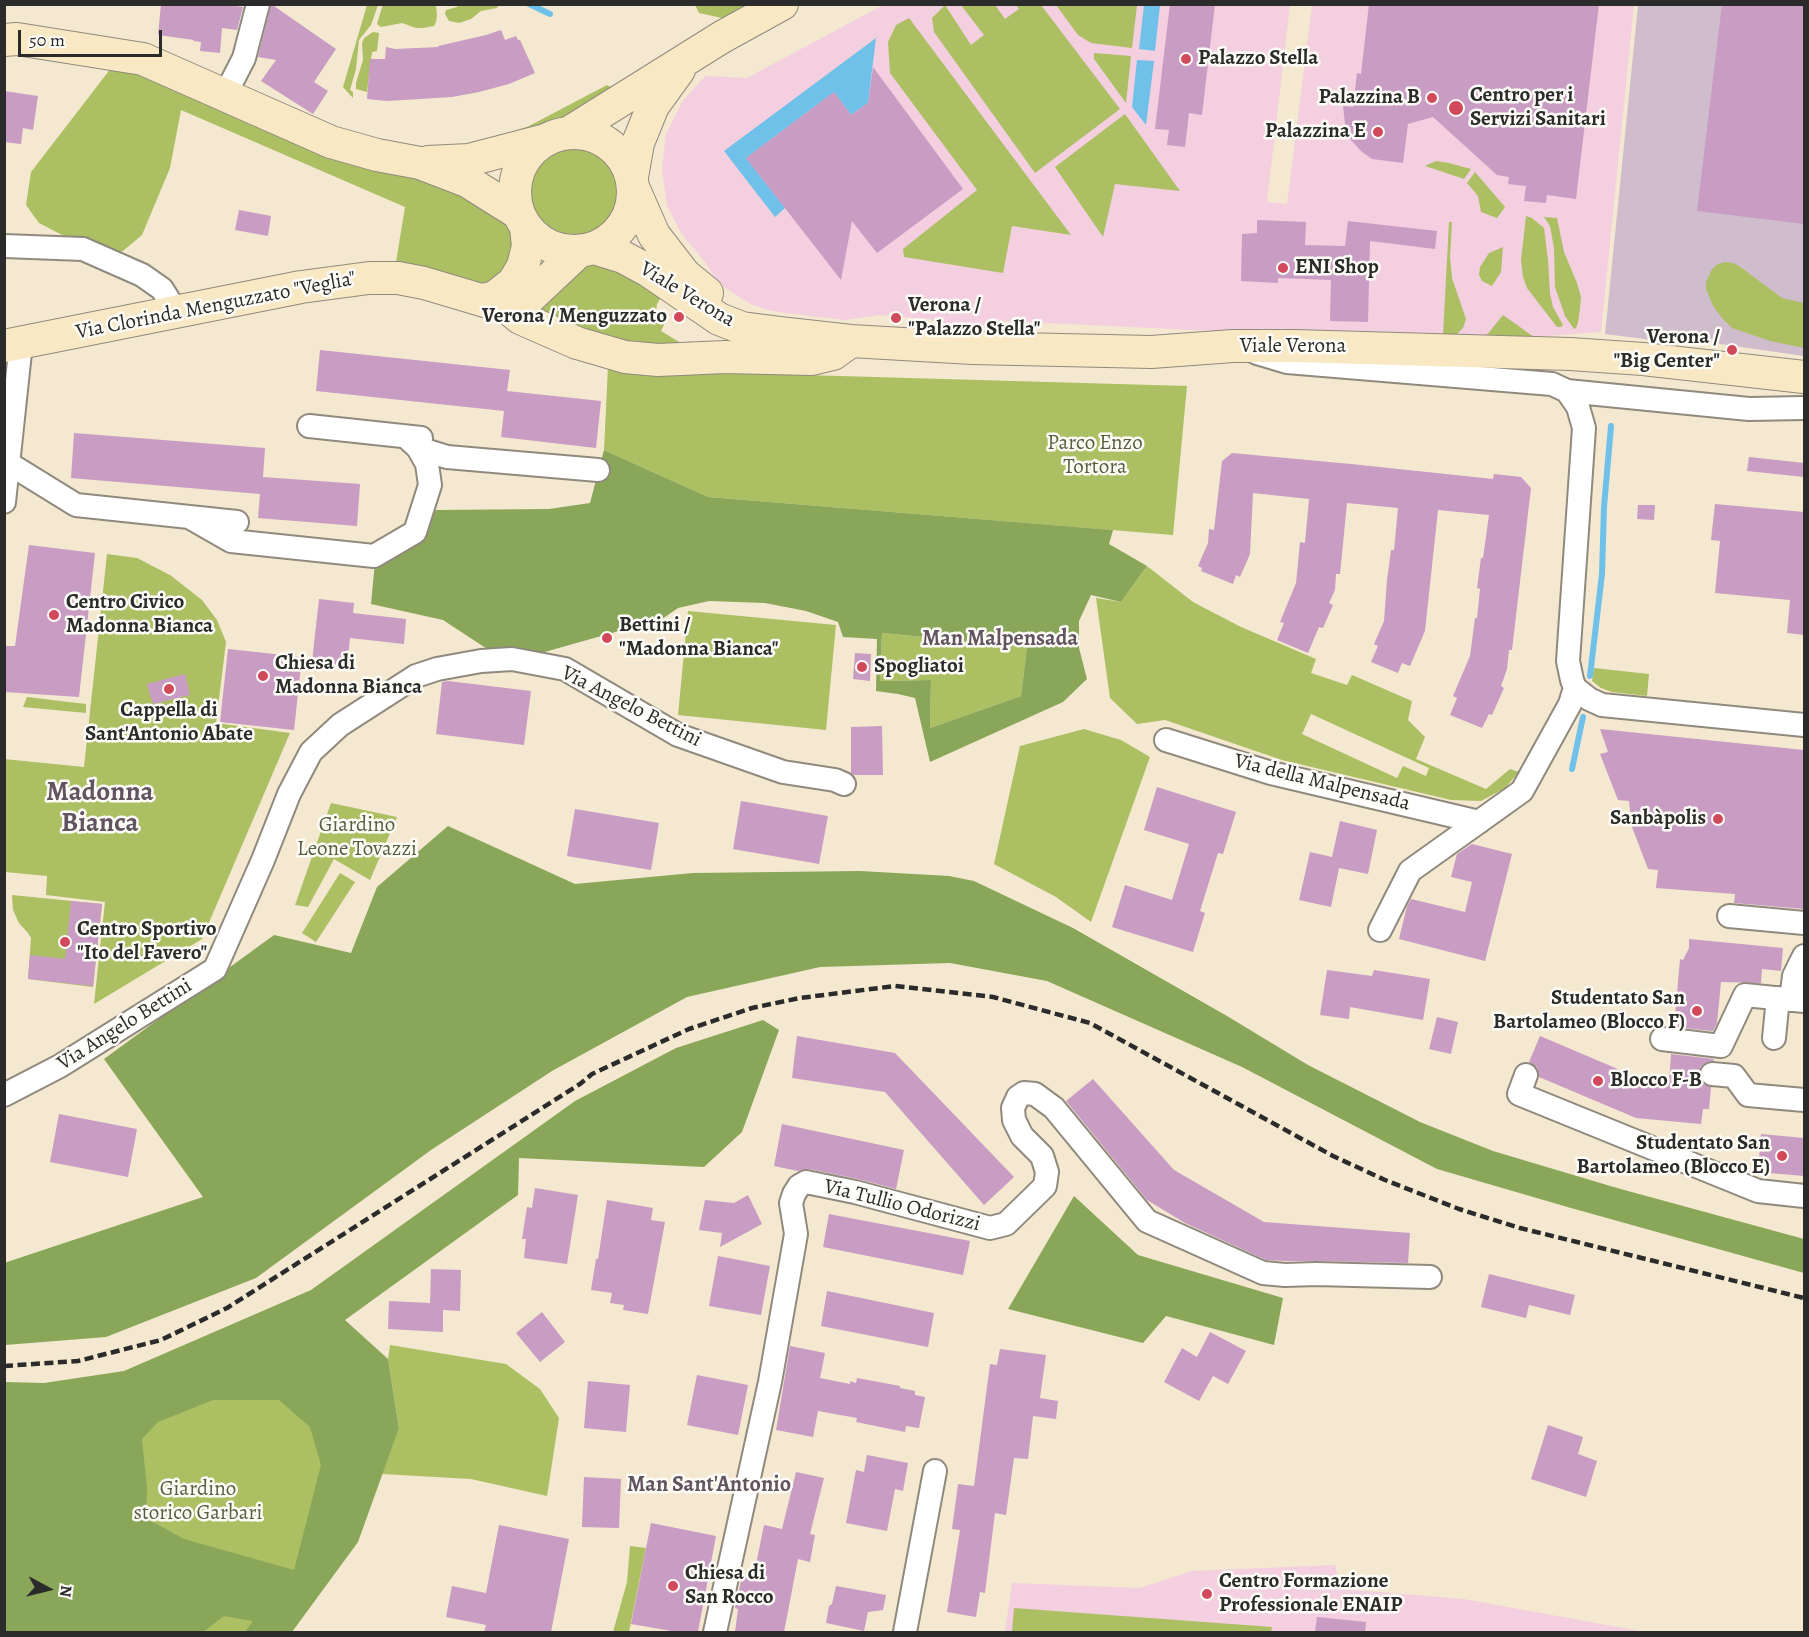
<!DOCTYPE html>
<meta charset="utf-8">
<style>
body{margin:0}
#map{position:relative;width:1809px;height:1637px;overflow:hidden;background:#f4e8d0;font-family:Alegreya,serif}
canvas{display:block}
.frame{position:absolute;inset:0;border:6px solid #2b2b2b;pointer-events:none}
.north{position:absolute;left:18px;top:1559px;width:60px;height:60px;-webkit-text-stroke:4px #fdfcf7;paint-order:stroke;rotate:97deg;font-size:16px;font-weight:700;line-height:24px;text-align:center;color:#2b2b2b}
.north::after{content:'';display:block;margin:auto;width:21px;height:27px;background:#2b2b2b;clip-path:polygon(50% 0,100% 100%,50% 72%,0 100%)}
.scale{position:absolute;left:18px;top:30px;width:144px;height:27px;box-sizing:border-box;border:3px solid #2b2b2b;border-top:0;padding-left:8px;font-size:18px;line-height:21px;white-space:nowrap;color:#2b2b2b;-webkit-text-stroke:4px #fdfcf7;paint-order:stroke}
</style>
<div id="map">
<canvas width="1809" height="1637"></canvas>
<div class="frame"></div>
<div class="north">N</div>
<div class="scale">50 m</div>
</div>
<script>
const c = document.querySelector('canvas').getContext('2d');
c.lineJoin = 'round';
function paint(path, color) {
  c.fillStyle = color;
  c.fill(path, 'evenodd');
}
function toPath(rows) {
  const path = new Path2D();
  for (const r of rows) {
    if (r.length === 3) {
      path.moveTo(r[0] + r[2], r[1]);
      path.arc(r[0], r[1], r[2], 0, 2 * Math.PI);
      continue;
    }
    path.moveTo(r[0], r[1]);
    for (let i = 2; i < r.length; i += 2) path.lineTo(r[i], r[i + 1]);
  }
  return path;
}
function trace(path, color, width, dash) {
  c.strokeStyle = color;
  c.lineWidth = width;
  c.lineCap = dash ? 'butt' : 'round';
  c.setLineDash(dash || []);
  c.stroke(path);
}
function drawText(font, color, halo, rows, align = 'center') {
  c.font = font + ' Alegreya,serif';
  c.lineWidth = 5;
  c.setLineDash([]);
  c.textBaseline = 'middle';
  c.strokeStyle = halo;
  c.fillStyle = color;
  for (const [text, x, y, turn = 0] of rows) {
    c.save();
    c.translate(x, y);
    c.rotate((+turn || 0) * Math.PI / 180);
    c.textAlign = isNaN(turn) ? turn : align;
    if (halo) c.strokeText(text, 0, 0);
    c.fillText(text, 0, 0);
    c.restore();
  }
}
paint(toPath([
 [883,5,1290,5,1267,202,1287,204,1312,5,1634,5,1601,332,1532,337,1213,331,1005,321,991,328,955,327,929,319,903,317,903,314,889,312,889,316,879,315,845,320,785,313,768,310,753,305,739,297,718,283,705,262,681,233,667,206,662,169,666,134,682,102,705,76,747,78],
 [1335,1565,1341,1589,1464,1599,1645,1632,1005,1632,1012,1583,1140,1588,1192,1571]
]), '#f3cfdf');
paint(toPath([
 [1638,5,1804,5,1804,356,1713,343,1660,341,1605,334]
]), '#cfbdce');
paint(toPath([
 [383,4,436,5,437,16,436,22,434,26,423,28,416,28,402,23,381,27,377,24],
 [367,5,378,5,371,25,359,40,356,69,350,90,353,92,353,98,343,87],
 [493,5,498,6,497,8,481,11,471,19,459,23,449,21,445,14,446,10,457,7,458,5],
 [695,5,747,5,722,18,699,13],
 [945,5,971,45,984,35,961,5,995,5,1005,19,1019,9,1016,5,1041,5,1120,109,1035,173,934,32,932,18],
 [1056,5,1137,5,1132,48,1091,43,1078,35],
 [909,18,1071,235,1012,226,1003,273,904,257,903,249,977,190,890,73,888,42,896,25],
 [373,32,379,33,377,51,372,52,367,92,356,89,356,83,363,60,362,43,364,38],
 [1094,53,1131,56,1126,103,1094,59],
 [115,63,443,182,504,218,513,230,519,252,491,288,395,268,405,207,181,110,170,168,142,235,118,255,91,250,39,223,26,205,31,172],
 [607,85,613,88,573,118,552,124,535,132,497,137,529,126],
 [1125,114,1180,191,1115,184,1103,237,1055,167],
 [574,192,47],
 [1436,161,1449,163,1471,169,1464,179,1425,166],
 [1475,172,1505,207,1497,218,1481,212,1478,196,1467,183],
 [1526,216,1532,218,1544,228,1548,260,1550,294,1553,307,1563,325,1561,327,1557,327,1527,288,1523,277,1521,260],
 [1544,217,1557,218,1564,252,1577,283,1581,297,1580,309,1578,323,1576,328,1574,329,1565,316,1555,287,1554,248,1550,226],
 [1449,222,1452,222,1450,257,1452,278,1466,319,1463,328,1457,334,1448,335,1443,335],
 [1503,247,1501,272,1492,286,1482,281,1479,275,1480,267,1489,253],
 [600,261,665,291,657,304,656,311,659,320,664,325,661,331,686,346,689,341,696,346,660,354,522,315,588,263],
 [1725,262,1733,263,1739,266,1782,298,1804,303,1804,348,1770,341,1732,328,1722,318,1713,306,1706,289,1706,282,1712,269,1718,264],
 [1503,315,1534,337,1486,336],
 [608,366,659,375,736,373,1187,386,1173,535,708,497,604,450],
 [107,554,137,558,170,575,202,600,217,620,226,642,216,723,290,733,202,939,94,1004,105,902,46,895,47,876,5,872,4,759,84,767],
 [1147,566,1193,602,1241,627,1316,659,1311,673,1347,685,1352,675,1412,701,1408,720,1425,737,1416,759,1486,789,1510,769,1519,772,1505,788,1481,801,1451,800,1282,760,1165,720,1137,724,1110,698,1096,598,1121,602],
 [1311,714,1429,768,1426,776,1403,766,1397,778,1302,734],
 [688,611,836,625,826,730,678,715],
 [882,633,1027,647,1021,696,930,728,931,680,880,681],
 [1594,668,1649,674,1647,696,1612,692,1601,688,1592,681],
 [27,697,86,704,86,713,23,707],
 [1084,729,1121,740,1150,757,1091,922,1056,897,994,864,1020,746],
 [331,803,397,817,370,880,334,859,308,907,295,905],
 [340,873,355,882,316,942,302,933],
 [12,895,102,904,93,987,28,979,31,938,28,933,19,923,13,910],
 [308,1317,341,1540,255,1632,5,1632,96,1403],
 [390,1345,506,1364,540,1389,559,1418,547,1496,471,1479,382,1474,399,1427,388,1359],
 [630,1546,646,1548,629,1632,613,1632,627,1582],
 [1014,1608,1272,1627,1271,1632,1012,1632]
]), '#acbf63');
paint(toPath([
 [604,450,708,497,1113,530,1109,544,1147,566,1121,602,1091,595,1079,621,1079,648,1087,679,1063,702,930,762,915,698,898,694,876,691,877,639,843,637,838,622,806,611,765,603,709,601,678,608,646,630,619,631,534,655,501,658,443,620,371,604,375,562,422,534,436,510,549,509,590,503],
 [882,633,1027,647,1021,696,930,728,931,680,880,681],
 [448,826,575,884,693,873,860,871,949,876,974,881,1073,928,1227,1016,1308,1065,1420,1122,1493,1151,1617,1188,1804,1239,1804,1273,1571,1208,1437,1169,1242,1067,1047,981,950,963,820,967,687,997,552,1071,431,1150,256,1278,106,1337,5,1345,4,1263,203,1197,104,1059,274,935,351,953,377,887],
 [763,1020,779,1030,742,1132,704,1167,519,1158,518,1195,345,1320,388,1359,399,1428,358,1542,292,1632,245,1632,253,1621,224,1616,203,1632,5,1632,5,1382,44,1383,124,1371,311,1290,575,1101,676,1048],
 [213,1400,279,1400,310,1427,321,1465,294,1570,184,1539,146,1518,147,1489,142,1439,158,1422],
 [1074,1196,1138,1255,1283,1298,1274,1345,1166,1316,1143,1343,1008,1309]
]), '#89a659');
paint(toPath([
 [1144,5,1160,5,1155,51,1139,49],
 [876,38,868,103,851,115,834,92,746,158,785,208,775,217,724,151],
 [1137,60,1154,61,1146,125,1132,107]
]), '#6fc1ea');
trace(toPath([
 [529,4,550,14],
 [1590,676,1602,574,1604,507,1611,426],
 [1572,769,1583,717]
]), '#6fc1ea', 6);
paint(toPath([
 [161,4,221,4,243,7,237,30,222,28,220,53,200,51,201,42,193,41,194,40,158,35],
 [271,4,336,49,314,82,328,91,313,114,261,81,276,60,258,57],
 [1170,4,1215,4,1202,115,1189,113,1185,147,1167,145,1169,130,1155,129],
 [1369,4,1599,4,1576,199,1547,195,1546,203,1524,201,1526,186,1508,184,1509,177,1497,175,1433,117,1408,124,1403,163,1372,159,1361,151,1351,140,1345,124,1343,106,1353,107,1357,73,1361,74],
 [1722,4,1804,4,1804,224,1697,211],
 [501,30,505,40,516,36,518,40,520,40,535,73,509,84,479,92,452,97,387,101,367,99,370,59,385,59,386,47,395,49,438,47,438,46,486,35],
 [873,67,963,189,877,253,852,221,841,280,746,158,834,92,851,115,868,103],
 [4,91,38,96,33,130,23,128,21,144,4,142],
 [239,210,271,216,268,236,235,230],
 [1257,220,1306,222,1305,245,1345,246,1348,221,1437,231,1435,249,1370,241,1368,322,1330,321,1331,280,1278,278,1278,283,1241,281,1242,234,1257,233],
 [320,350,510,370,507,391,601,401,596,448,501,437,504,411,316,391],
 [74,433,265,448,263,477,360,484,357,526,258,518,260,494,71,478],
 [1232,453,1351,464,1493,479,1494,474,1521,477,1531,488,1512,650,1509,650,1507,669,1501,686,1504,688,1492,715,1489,714,1482,728,1450,715,1457,698,1453,696,1470,656,1475,618,1477,618,1480,589,1477,588,1481,558,1483,558,1489,515,1438,510,1425,631,1410,666,1402,663,1398,673,1371,662,1378,646,1374,644,1384,621,1387,580,1391,550,1394,550,1398,508,1347,503,1340,574,1336,574,1335,590,1329,603,1333,605,1323,628,1319,627,1308,653,1277,640,1284,623,1280,622,1296,583,1300,542,1305,543,1309,499,1253,493,1250,554,1240,577,1236,575,1233,584,1201,571,1202,568,1198,566,1208,543,1209,529,1214,530,1222,461],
 [1749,457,1804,463,1804,477,1747,471],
 [1715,504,1804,512,1804,635,1787,633,1790,600,1715,593,1720,541,1711,540],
 [1638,505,1655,505,1654,520,1637,519],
 [29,545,95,553,79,697,4,692,4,646,15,646],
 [319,599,354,603,353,613,406,619,404,644,350,638,347,666,312,662],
 [228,649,302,657,294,730,220,722],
 [855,653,871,654,870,681,853,679],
 [185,674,190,695,153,704,147,684],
 [448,681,531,691,524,745,436,734,442,682],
 [882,726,883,775,854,775,851,773,851,727],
 [1600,729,1804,750,1804,909,1734,903,1735,894,1656,888,1658,870,1648,869,1632,827,1629,801,1618,800,1600,754,1608,752],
 [1157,787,1236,812,1223,854,1218,853,1200,911,1205,913,1193,952,1112,927,1125,885,1172,900,1189,844,1144,830],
 [741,801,828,816,819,864,733,849],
 [575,809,659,823,651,870,567,856],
 [1340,821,1377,830,1368,874,1339,868,1331,907,1299,900,1310,852,1332,857],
 [1472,844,1512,854,1485,961,1399,939,1407,906,1411,899,1465,912,1472,882,1451,877,1457,854],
 [71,901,102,904,93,986,28,979,30,955,65,959],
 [1689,939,1783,948,1781,971,1762,969,1761,983,1721,982,1717,1023,1713,1031,1674,1027,1680,959,1683,960,1689,948],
 [1327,970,1372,976,1374,970,1430,979,1423,1020,1350,1007,1349,1019,1320,1015],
 [1437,1017,1458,1022,1451,1054,1429,1049],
 [797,1036,895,1053,1014,1177,984,1205,885,1092,792,1078],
 [1540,1036,1646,1081,1669,1083,1671,1054,1714,1059,1713,1061,1707,1062,1701,1066,1699,1072,1700,1080,1705,1085,1711,1087,1709,1109,1703,1109,1701,1124,1636,1118,1539,1077,1537,1067,1529,1062],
 [1093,1079,1174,1170,1264,1222,1410,1233,1408,1263,1316,1261,1285,1261,1266,1260,1185,1223,1147,1200,1066,1101],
 [59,1114,137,1129,128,1177,50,1162],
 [782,1124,904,1150,896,1189,858,1179,809,1169,798,1171,774,1166],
 [1761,1134,1804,1138,1804,1176,1758,1172],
 [535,1188,578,1195,567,1264,524,1258,526,1239,522,1239,527,1207,532,1208],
 [748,1195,762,1224,720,1247,722,1233,699,1230,705,1200,734,1203],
 [607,1200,653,1208,651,1220,665,1222,648,1314,623,1310,624,1305,610,1303,612,1293,591,1290,596,1259,598,1259],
 [829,1214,970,1241,963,1275,823,1247],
 [718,1256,770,1266,761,1315,709,1306],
 [431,1269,461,1270,460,1311,443,1310,443,1332,388,1329,389,1301,430,1303],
 [1489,1274,1575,1295,1570,1315,1529,1305,1526,1318,1481,1307],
 [827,1291,934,1313,928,1347,821,1326],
 [542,1312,565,1342,540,1362,516,1333],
 [1210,1332,1246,1351,1228,1384,1213,1376,1199,1401,1164,1382,1182,1348,1197,1357],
 [790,1346,825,1353,820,1378,850,1384,850,1381,856,1383,857,1378,900,1386,900,1388,915,1391,915,1395,925,1397,919,1428,906,1426,905,1432,856,1422,857,1418,818,1411,813,1437,776,1430],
 [1000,1349,1046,1355,1040,1398,1058,1401,1056,1419,1033,1416,1028,1459,1014,1458,1006,1515,995,1513,985,1593,980,1592,976,1617,947,1612,960,1530,952,1529,958,1484,974,1486,990,1364,997,1365],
 [697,1375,748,1385,738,1435,687,1425],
 [588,1381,630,1385,626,1432,584,1428],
 [1548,1425,1583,1437,1578,1454,1597,1461,1586,1497,1531,1479],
 [867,1455,908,1463,903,1491,895,1489,887,1531,846,1523,856,1470,864,1472],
 [796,1472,824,1478,810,1534,815,1535,810,1562,798,1559,784,1632,735,1632,738,1609,735,1608,742,1576,753,1579,764,1525,782,1529],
 [584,1477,621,1479,619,1528,582,1527],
 [651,1523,716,1536,698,1632,677,1632,631,1624],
 [499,1525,569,1539,551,1632,484,1632,486,1625,446,1617,452,1586,486,1593],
 [836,1586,886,1595,883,1610,868,1612,864,1631,826,1623,829,1606,832,1604],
 [1317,1617,1366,1622,1365,1632,1315,1632]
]), '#c89cc3');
const street = toPath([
 [225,95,244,58,258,4],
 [4,246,83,249,142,275,162,289,177,313],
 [1257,353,1287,362,1552,384,1567,391,1749,409,1804,408],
 [1567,391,1578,407,1584,428,1568,661,1572,680,1575,688,1589,699,1602,705,1804,725],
 [309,426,421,438],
 [418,448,447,457,598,470],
 [8,463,76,505,237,522],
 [4,502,21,343],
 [189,517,231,541,374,556,415,532,430,485,427,464,418,448,406,437],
 [1166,740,1271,773,1479,822],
 [1729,916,1804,923],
 [1380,930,1410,871,1522,791,1570,704,1575,688],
 [1791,1000,1794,976,1804,956],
 [1774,1038,1778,998],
 [1662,1039,1721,1046,1745,995,1804,1001],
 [1712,1074,1734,1076,1748,1095,1804,1100],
 [1526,1075,1519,1094,1758,1191,1804,1196],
 [4,1095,60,1066,215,969,263,860,289,794,311,752,340,725,416,676,437,669,481,661,512,659,565,669,678,735,783,772,835,780,844,784],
 [715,1632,770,1382,796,1234,791,1203,794,1194,799,1186,806,1182,855,1192,990,1228,1006,1224,1045,1186,1047,1172,1042,1156,1022,1136,1014,1120,1013,1108,1018,1097,1024,1093,1035,1094,1054,1108,1147,1221,1263,1273,1285,1275,1316,1274,1430,1277],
 [905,1632,935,1471]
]);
const secondary = toPath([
 [4,40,17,39,143,59,331,142,377,155,420,163,467,181,518,213],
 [570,132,722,37,782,4],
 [574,192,59],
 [428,162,469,160,542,141],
 [632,177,638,143,653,106,679,70],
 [633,187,654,235,685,275,707,293],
 [594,248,623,257,649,271,719,319,742,328,781,333,851,341,972,348,1151,352,1233,346,1294,346,1570,354,1643,359,1804,377],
 [482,300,495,297,513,283,523,266,528,246,526,228],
 [508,308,520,318,577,343,625,357,658,360,725,357,812,359,833,354,851,341],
 [4,346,301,287,369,278,398,278,424,283,508,308,518,306,528,299,578,252]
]);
trace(street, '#908a7e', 26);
trace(secondary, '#908a7e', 34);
trace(street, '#fff', 22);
trace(secondary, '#f8e8c3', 32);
trace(toPath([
 [4,1366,78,1361,161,1340,227,1308,580,1084,592,1074,689,1029,752,1008,800,998,895,986,993,997,1090,1023,1333,1156,1385,1180,1459,1209,1520,1228,1804,1298]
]), '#2b2b2b', 4.5, [9, 4.5]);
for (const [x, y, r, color] of [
 [1186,59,6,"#d1495b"],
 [1432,98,6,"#d1495b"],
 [1456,108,8,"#d1495b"],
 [1378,132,6,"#d1495b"],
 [1283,268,6,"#d1495b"],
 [679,317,6,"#d1495b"],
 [896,318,6,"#d1495b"],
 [1732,350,6,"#d1495b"],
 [54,615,6,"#d1495b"],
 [607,638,6,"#d1495b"],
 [862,667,6,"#d1495b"],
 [263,676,6,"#d1495b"],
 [169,689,6,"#d1495b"],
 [1718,819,6,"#d1495b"],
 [65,942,6,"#d1495b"],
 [1697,1011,6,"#d1495b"],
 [1598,1081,6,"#d1495b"],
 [1782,1156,6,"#d1495b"],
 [673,1586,6,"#d1495b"],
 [1207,1594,6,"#d1495b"]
]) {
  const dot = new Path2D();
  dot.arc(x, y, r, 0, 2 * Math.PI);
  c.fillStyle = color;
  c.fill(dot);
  trace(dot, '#fdfcf7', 2);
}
drawText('bold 21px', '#2b2b2b', '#fdfcf7', [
 ["Palazzo Stella",1198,59],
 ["Centro per i",1470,96],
 ["Servizi Sanitari",1470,120],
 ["Palazzina B",1420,98,"right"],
 ["Palazzina E",1366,132,"right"],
 ["ENI Shop",1295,268],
 ["Verona /",908,306],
 ["\"Palazzo Stella\"",908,330],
 ["Verona / Menguzzato",667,317,"right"],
 ["Verona /",1720,338,"right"],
 ["\"Big Center\"",1720,362,"right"],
 ["Centro Civico",66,603],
 ["Madonna Bianca",66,627],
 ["Bettini /",619,626],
 ["\"Madonna Bianca\"",619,650],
 ["Chiesa di",275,664],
 ["Madonna Bianca",275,688],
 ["Spogliatoi",874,667],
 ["Cappella di",169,711,"center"],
 ["Sant'Antonio Abate",169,735,"center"],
 ["Sanbàpolis",1706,819,"right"],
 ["Centro Sportivo",77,930],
 ["\"Ito del Favero\"",77,954],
 ["Studentato San",1685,999,"right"],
 ["Bartolameo (Blocco F)",1685,1023,"right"],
 ["Blocco F-B",1610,1081],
 ["Studentato San",1770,1144,"right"],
 ["Bartolameo (Blocco E)",1770,1168,"right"],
 ["Chiesa di",685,1574],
 ["San Rocco",685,1598],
 ["Centro Formazione",1219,1582],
 ["Professionale ENAIP",1219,1606]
], 'left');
drawText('21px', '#2b2b2b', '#fdfcf7', [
 ["Viale Verona",687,295,31],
 ["Via Clorinda Menguzzato \"Veglia\"",216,306,-11],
 ["Viale Verona",1293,347],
 ["Via Angelo Bettini",631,707,27],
 ["Via della Malpensada",1322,783,14],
 ["Via Angelo Bettini",125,1025,-32],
 ["Via Tullio Odorizzi",902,1206,14]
]);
drawText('21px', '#585f3f', '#fdfcf7', [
 ["Parco Enzo",1095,444],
 ["Tortora",1095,468],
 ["Giardino",357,826],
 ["Leone Tovazzi",357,850],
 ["Giardino",198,1490],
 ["storico Garbari",198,1514]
]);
drawText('bold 22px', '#625360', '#fdfcf7', [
 ["Man Malpensada",1000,640],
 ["Man Sant'Antonio",709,1486]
]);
drawText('bold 27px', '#625360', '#fdfcf7', [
 ["Madonna",100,793],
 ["Bianca",100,824]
]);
</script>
